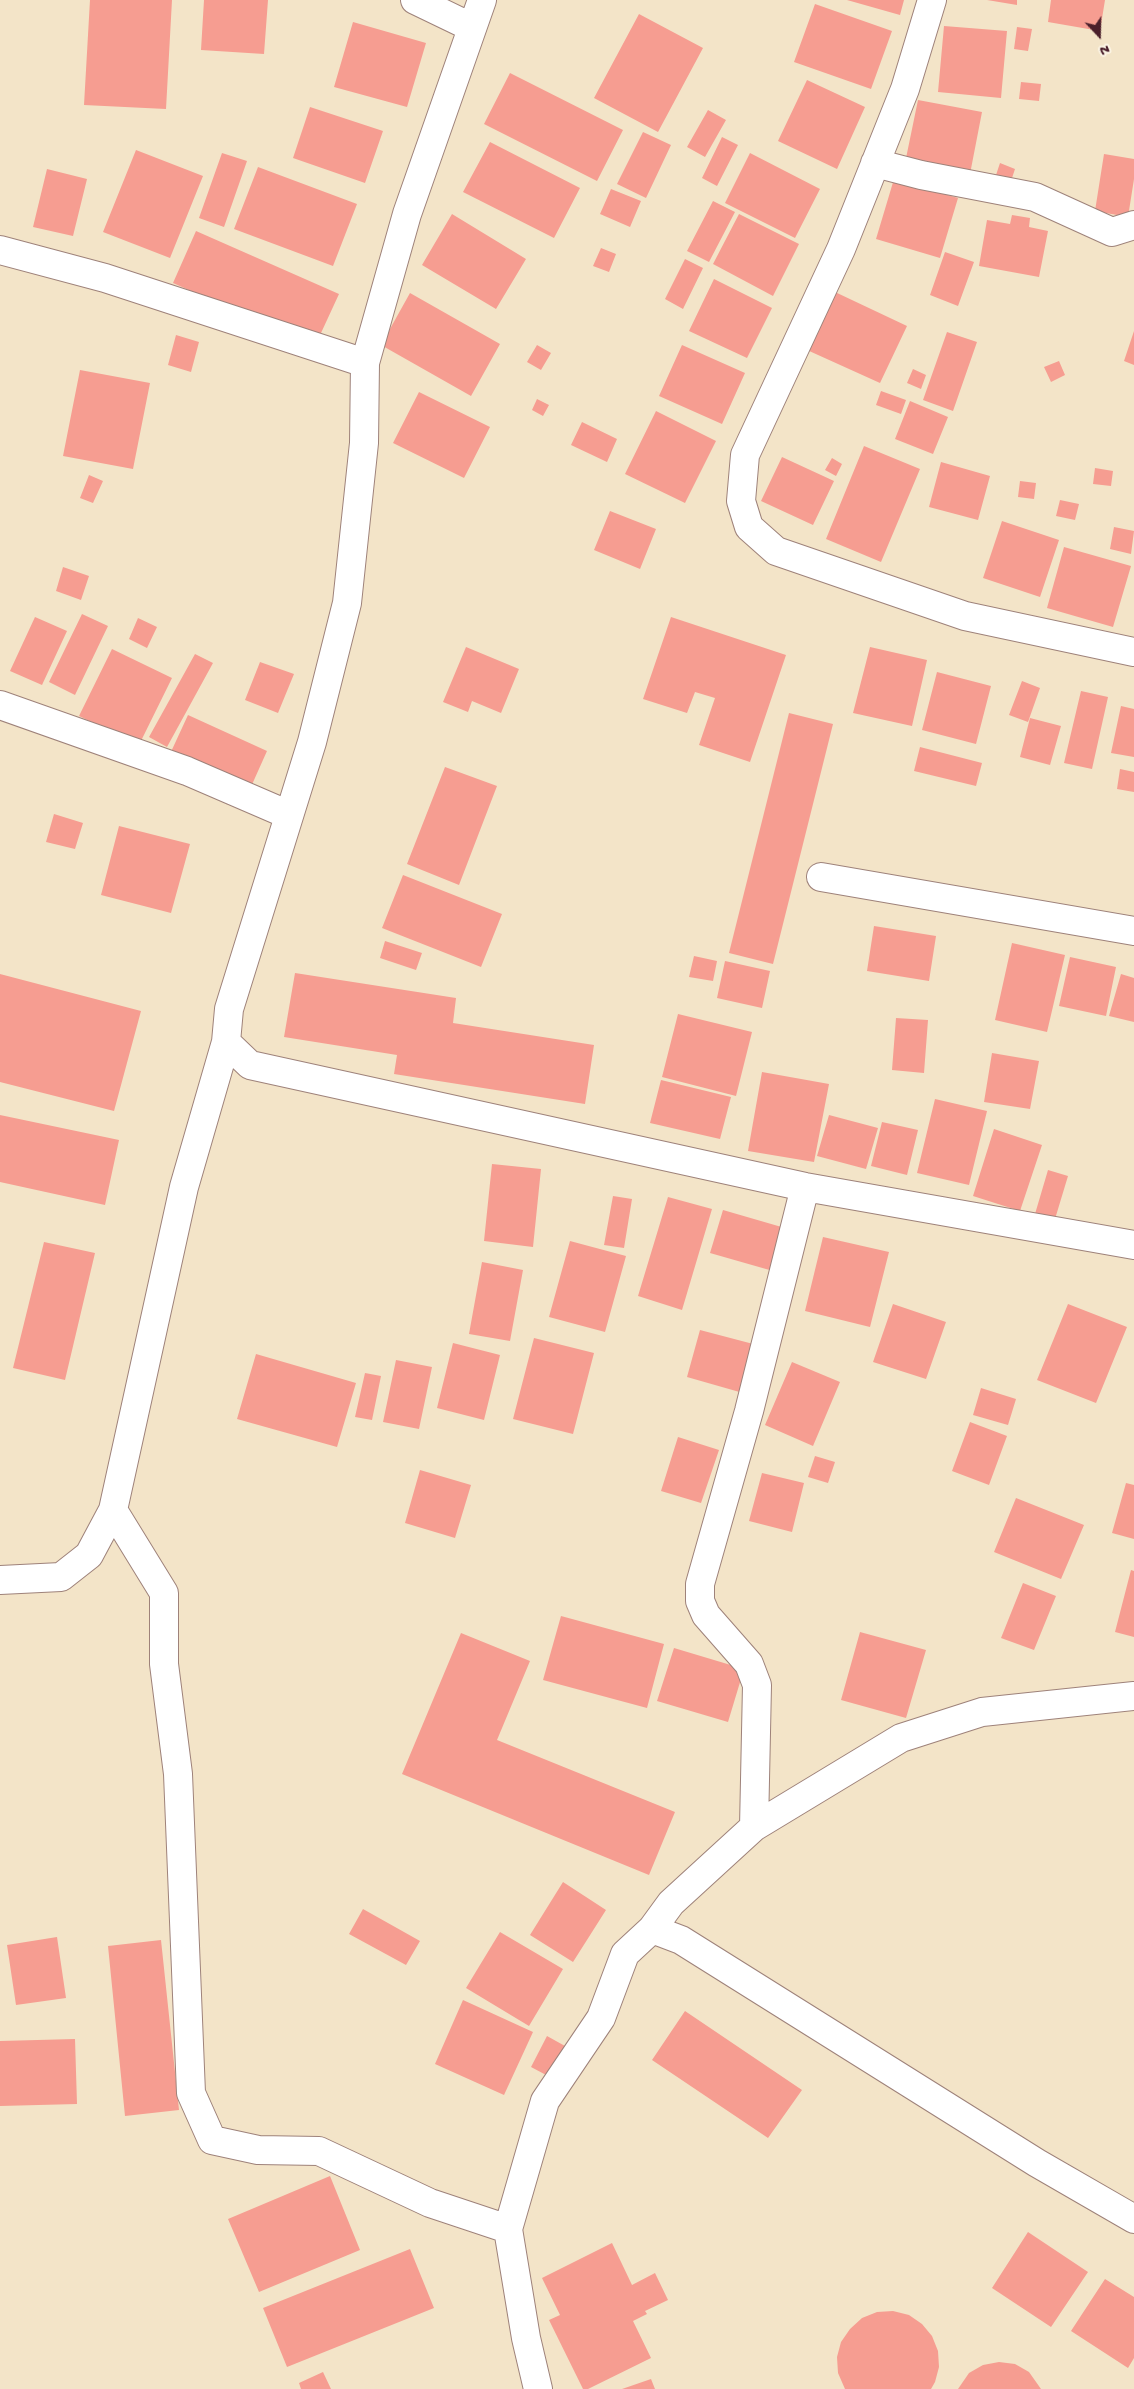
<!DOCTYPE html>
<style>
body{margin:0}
#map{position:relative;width:1134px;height:2389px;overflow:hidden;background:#f3e4c8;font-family:"Gochi Hand",sans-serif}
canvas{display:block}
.north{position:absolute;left:1074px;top:10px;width:50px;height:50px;-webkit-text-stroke:4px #fcf5e5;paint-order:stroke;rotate:159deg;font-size:14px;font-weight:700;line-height:20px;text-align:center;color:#4a1f2b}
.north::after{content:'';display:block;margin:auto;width:18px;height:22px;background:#4a1f2b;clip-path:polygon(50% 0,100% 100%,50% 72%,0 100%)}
</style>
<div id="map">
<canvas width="1134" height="2389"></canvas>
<div class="north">N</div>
</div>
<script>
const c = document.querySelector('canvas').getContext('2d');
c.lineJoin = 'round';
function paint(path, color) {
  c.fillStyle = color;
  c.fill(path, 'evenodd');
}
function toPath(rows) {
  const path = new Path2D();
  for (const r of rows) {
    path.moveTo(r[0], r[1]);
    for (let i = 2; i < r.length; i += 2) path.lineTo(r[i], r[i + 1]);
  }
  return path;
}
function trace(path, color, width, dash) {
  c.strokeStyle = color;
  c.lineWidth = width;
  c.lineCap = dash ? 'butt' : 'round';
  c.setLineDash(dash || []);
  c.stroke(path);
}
paint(toPath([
 [90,0,172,0,166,109,84,105],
 [204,0,268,0,264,54,201,50],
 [847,0,904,0,900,15],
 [987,0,1017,0,1017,5],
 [1051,0,1105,0,1100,31,1048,22],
 [815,4,892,31,871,89,794,62],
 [639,14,703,48,658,132,594,98],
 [353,22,426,43,407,107,334,87],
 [944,26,1007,31,1001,98,938,92],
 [1017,27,1032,29,1028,51,1014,49],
 [510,73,623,130,597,181,484,124],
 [807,80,865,107,837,169,778,141],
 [1021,82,1041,84,1039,101,1019,99],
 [918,100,982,112,970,174,905,163],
 [310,107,383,131,365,183,293,158],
 [708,110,726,120,705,157,687,147],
 [643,132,671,145,646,198,617,184],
 [722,137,738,145,717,186,702,178],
 [490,142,580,188,554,238,463,192],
 [136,150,203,176,170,258,103,232],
 [222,153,247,161,224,227,199,218],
 [750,153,820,189,795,238,725,203],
 [1104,154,1134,159,1134,179,1128,217,1095,211],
 [1000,163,1015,169,1010,184,995,178],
 [258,167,357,204,333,266,234,229],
 [47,169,87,179,73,236,33,227],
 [894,179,958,198,940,258,876,239],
 [611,189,641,201,630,227,600,214],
 [713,201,735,212,709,262,687,251],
 [452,214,526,259,496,309,422,265],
 [739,214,799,244,773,296,713,264],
 [1012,215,1030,218,1029,227,1048,231,1039,277,979,266,987,220,1010,224],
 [196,231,339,294,315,346,173,283],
 [601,248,616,254,609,272,593,266],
 [945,252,974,262,958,306,930,295],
 [685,259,703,268,683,309,665,299],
 [714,279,772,308,747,358,689,331],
 [835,292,907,326,880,383,807,350],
 [410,293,500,344,471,396,381,345],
 [1134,331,1134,365,1124,361],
 [947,332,977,342,953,411,923,400],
 [176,335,199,342,191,372,168,365],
 [537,345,551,353,541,370,527,362],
 [682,345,745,373,722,424,659,396],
 [1059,361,1065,375,1051,382,1044,367],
 [913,369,926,375,921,389,907,383],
 [80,370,150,383,133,469,63,456],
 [881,391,906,400,901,414,876,405],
 [419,392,490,427,464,478,393,443],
 [537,399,549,405,543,416,532,410],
 [910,401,948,417,933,454,895,439],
 [656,411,716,441,685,503,625,474],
 [582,422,617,439,607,462,571,445],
 [864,446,920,469,881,562,826,539],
 [782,457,834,481,813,525,761,501],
 [832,458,842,464,836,476,825,470],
 [941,462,990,476,978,520,929,507],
 [1095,468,1113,471,1111,486,1093,484],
 [89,475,103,481,93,503,80,498],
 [1020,481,1036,483,1034,499,1018,497],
 [1060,500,1079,504,1075,520,1056,516],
 [610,511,656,529,640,569,594,550],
 [1002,521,1059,540,1040,597,983,578],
 [1114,527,1134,531,1131,554,1110,549],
 [1064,547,1131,566,1113,627,1047,608],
 [63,567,89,576,81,600,56,591],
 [82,614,108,626,75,695,49,682],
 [35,617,67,631,42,685,10,671],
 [671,617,786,655,750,762,699,745,715,698,695,692,687,713,643,699],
 [138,618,157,627,147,648,129,639],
 [466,647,519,669,501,713,472,701,468,712,443,702],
 [870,647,927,660,912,726,853,713],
 [112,649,172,678,139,745,79,716],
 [195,654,213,663,167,747,149,737],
 [260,662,294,674,278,713,245,700],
 [937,672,991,686,976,744,922,730],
 [1022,681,1040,688,1028,722,1009,715],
 [1081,691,1108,697,1092,769,1064,763],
 [1121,706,1134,709,1134,757,1111,753],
 [789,713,833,724,773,964,729,953],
 [188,715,267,751,250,789,170,754],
 [1030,718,1061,726,1050,765,1020,757],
 [920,747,982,763,976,786,914,771],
 [445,767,497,786,459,885,407,864],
 [1120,769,1134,772,1134,792,1117,789],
 [54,814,83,823,75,849,46,842],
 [119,826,190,844,171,913,101,895],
 [403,875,502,914,481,967,382,928],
 [874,926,936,936,929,981,867,971],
 [385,941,422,953,416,970,380,958],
 [1012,943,1065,955,1047,1032,995,1020],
 [694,956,717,961,713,981,689,977],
 [1070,957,1116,967,1106,1016,1059,1006],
 [725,961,770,971,762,1008,717,998],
 [295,973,456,998,453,1023,594,1045,585,1104,394,1074,397,1055,284,1037],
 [0,974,141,1011,114,1111,0,1082],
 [1121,974,1134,978,1134,1022,1109,1016],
 [678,1014,752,1032,736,1096,662,1077],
 [896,1018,928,1020,924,1073,892,1070],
 [992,1053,1039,1061,1030,1109,984,1102],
 [762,1072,829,1084,814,1162,748,1151],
 [661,1080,731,1097,720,1139,650,1123],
 [935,1099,987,1111,969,1185,917,1173],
 [0,1115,119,1140,105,1205,0,1182],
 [829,1115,878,1128,866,1169,817,1156],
 [882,1122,918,1130,907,1175,871,1166],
 [994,1129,1042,1145,1020,1211,973,1196],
 [492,1164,541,1169,533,1247,484,1241],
 [1048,1170,1068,1176,1055,1219,1035,1214],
 [613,1196,632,1199,624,1248,604,1245],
 [668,1197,712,1209,682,1310,638,1296],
 [723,1210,785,1228,773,1271,710,1253],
 [823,1237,889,1252,870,1327,805,1311],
 [570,1241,626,1256,605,1332,549,1317],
 [44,1242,95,1253,65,1380,13,1368],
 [482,1262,523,1270,510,1341,469,1334],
 [893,1304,946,1322,926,1379,873,1362],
 [1068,1304,1127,1327,1096,1403,1037,1380],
 [700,1330,757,1345,743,1393,687,1377],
 [534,1338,594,1353,573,1434,513,1419],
 [453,1343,500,1355,484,1420,437,1408],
 [256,1354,356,1383,337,1447,237,1419],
 [396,1360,432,1367,419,1429,383,1422],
 [792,1362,840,1382,813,1446,765,1425],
 [365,1373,381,1376,372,1420,355,1417],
 [981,1388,1016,1399,1008,1425,973,1415],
 [970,1422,1007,1436,989,1485,952,1471],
 [678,1437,719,1450,701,1503,661,1491],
 [815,1456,835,1462,828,1483,808,1477],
 [420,1470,471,1485,455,1538,405,1523],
 [762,1473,804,1483,792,1532,749,1521],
 [1126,1483,1134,1485,1134,1539,1112,1533],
 [1016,1498,1084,1525,1061,1579,994,1552],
 [1131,1570,1134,1571,1134,1637,1115,1632],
 [1023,1583,1056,1596,1034,1650,1001,1638],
 [561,1616,664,1644,647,1708,543,1680],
 [860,1632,926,1650,906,1718,841,1700],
 [461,1633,530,1661,497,1740,675,1812,649,1875,402,1774],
 [674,1648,744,1669,728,1722,657,1701],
 [563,1882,606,1910,573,1962,530,1935],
 [363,1909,420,1941,406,1965,349,1934],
 [500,1932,563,1969,529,2026,466,1988],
 [57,1937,66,1998,16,2005,7,1945],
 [161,1940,179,2110,125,2116,108,1946],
 [463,2000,533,2032,504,2095,435,2064],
 [685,2011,802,2090,768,2138,652,2060],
 [547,2036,565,2046,548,2076,531,2067],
 [75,2039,77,2104,0,2106,0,2041],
 [330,2176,360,2250,259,2292,228,2219],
 [1028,2232,1088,2272,1051,2327,992,2288],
 [612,2243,632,2285,655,2273,668,2300,645,2311,647,2314,633,2321,651,2358,588,2389,583,2389,549,2320,560,2315,542,2278],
 [410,2249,434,2308,287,2367,263,2308],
 [1105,2279,1134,2297,1134,2358,1128,2368,1071,2331],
 [893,2311,909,2315,922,2324,932,2336,938,2351,939,2367,935,2382,931,2389,845,2389,838,2373,837,2357,841,2342,850,2329,862,2318,877,2312],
 [999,2362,1015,2364,1029,2372,1041,2389,958,2389,969,2373,983,2365],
 [323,2372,331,2389,301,2389,299,2383],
 [651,2379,655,2389,622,2389]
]), '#f69d91');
const minor = toPath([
 [415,0,471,27],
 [932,0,905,89,841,249,745,455,741,501,749,527,776,551,965,616,1134,652],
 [875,163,921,175,1035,197,1112,232,1134,225],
 [0,250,105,278,365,363],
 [0,705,187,771,289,815],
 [821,877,1134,931],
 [226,1042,250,1065,805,1187,1134,1245],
 [113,1510,164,1593,164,1664,178,1774,191,2093,212,2140,258,2150,319,2151,430,2203,508,2229],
 [0,1580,61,1577,89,1555,113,1510,184,1187,226,1042,229,1009,312,742,347,603,364,443,365,363,407,214,482,0],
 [754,1827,757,1685,749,1664,706,1615,700,1601,700,1584,749,1411,805,1187],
 [652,1929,681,1940,1037,2163,1134,2219],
 [538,2389,526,2338,508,2229,545,2101,601,2018,625,1954,652,1929,671,1903,754,1827,901,1738,982,1712,1134,1696]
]);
trace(minor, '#9e827a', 30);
trace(minor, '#fff', 28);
</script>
